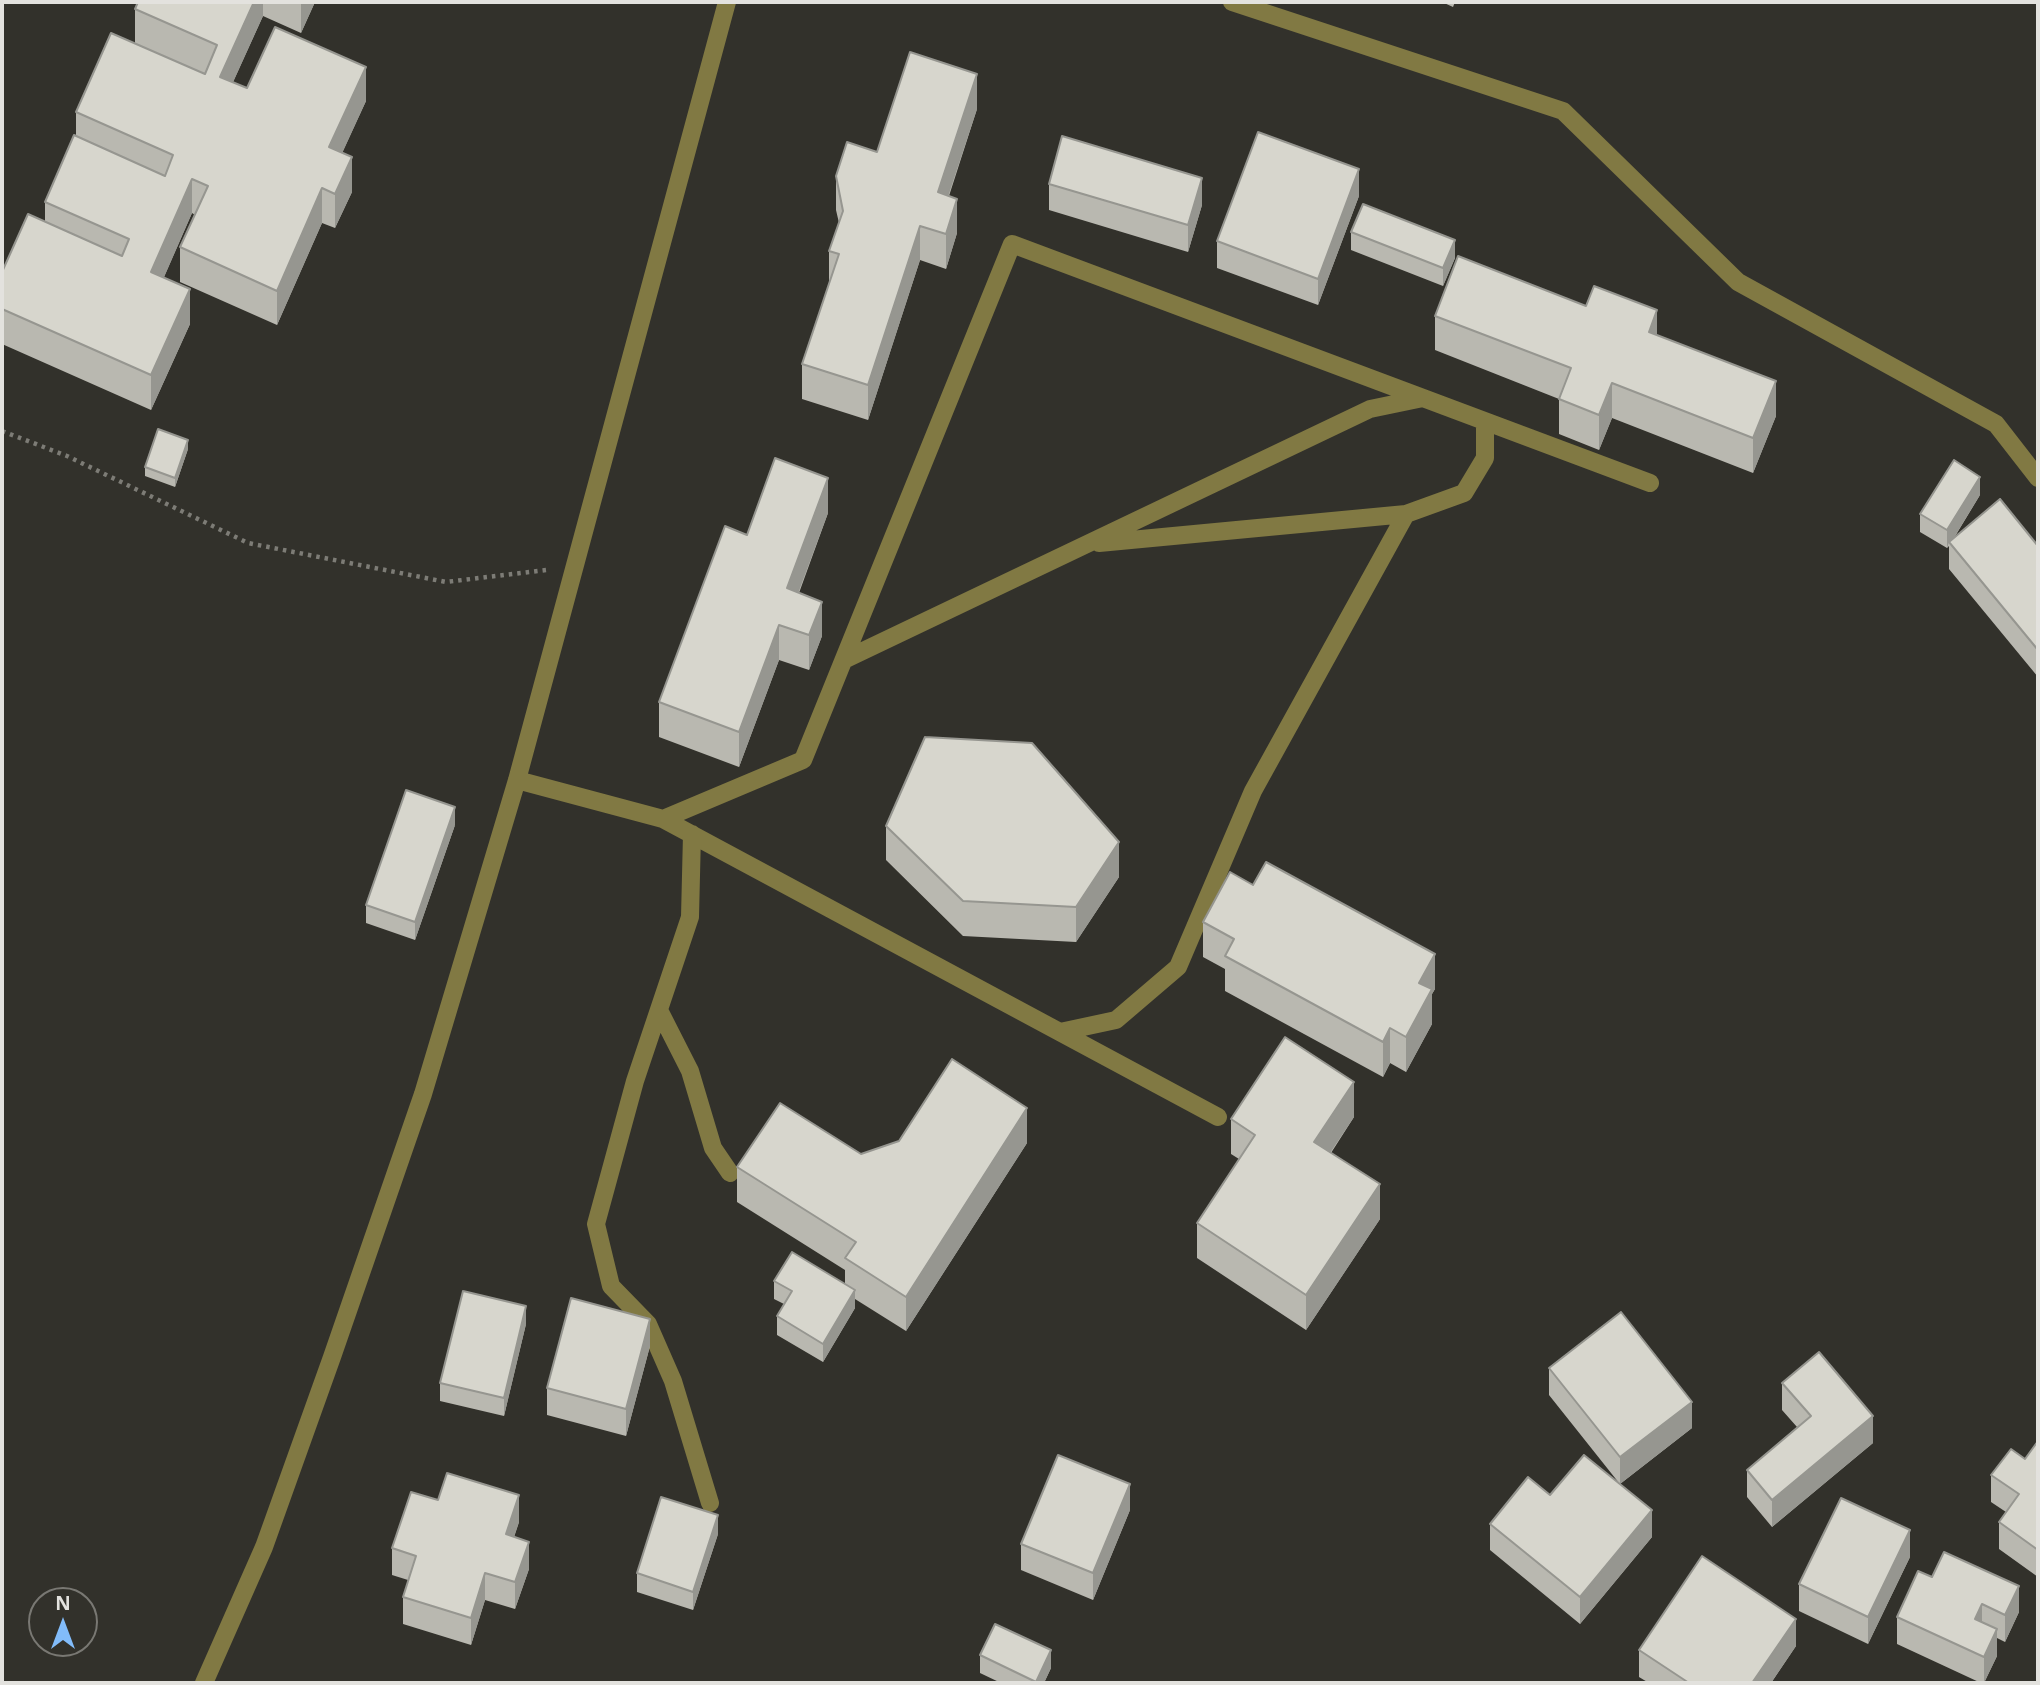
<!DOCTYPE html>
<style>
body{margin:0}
#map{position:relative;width:2040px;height:1685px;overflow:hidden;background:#32312b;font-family:"Open Sans",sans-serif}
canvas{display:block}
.frame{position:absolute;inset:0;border:4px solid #e3e2de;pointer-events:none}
.north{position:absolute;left:28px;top:1587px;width:70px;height:70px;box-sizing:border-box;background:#32312b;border:2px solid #797873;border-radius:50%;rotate:0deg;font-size:19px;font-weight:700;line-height:28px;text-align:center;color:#e3e2de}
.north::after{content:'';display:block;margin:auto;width:24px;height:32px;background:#82bcfa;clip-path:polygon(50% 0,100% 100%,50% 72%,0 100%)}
</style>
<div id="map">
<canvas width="2040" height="1685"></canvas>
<div class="frame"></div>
<div class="north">N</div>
</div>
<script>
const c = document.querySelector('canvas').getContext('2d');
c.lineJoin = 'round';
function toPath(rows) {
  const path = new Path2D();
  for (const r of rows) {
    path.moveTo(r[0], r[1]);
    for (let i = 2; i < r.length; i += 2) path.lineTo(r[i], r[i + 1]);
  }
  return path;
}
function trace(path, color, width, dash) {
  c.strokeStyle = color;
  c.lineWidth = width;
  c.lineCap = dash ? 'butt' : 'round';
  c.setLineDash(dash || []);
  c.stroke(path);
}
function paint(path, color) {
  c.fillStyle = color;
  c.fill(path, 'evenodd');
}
trace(toPath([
 [2,431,67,456,248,543,446,582,546,570]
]), '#7d7c76', 4.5, [3.5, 5]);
trace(toPath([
 [1232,2,1563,111,1738,282,1996,424,2038,478],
 [1099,543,1406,514,1464,493,1485,458,1485,421],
 [844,660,1370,409,1423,398],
 [517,780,663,819,803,760,1012,244,1650,483],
 [663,819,1218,1117],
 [692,834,690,917,635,1081,596,1224,611,1286,648,1324,673,1381,710,1503],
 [659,1010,690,1071,713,1148,730,1173],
 [1060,1032,1116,1020,1178,967,1253,791,1406,514],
 [204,1683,264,1547,332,1357,423,1094,517,780,727,2]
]), '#817943', 18);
paint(toPath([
 [138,2,315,2,301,33,263,16,233,82,247,88,366,101,342,153,352,192,335,228,322,223,277,325,180,282,180,247,195,215,192,213,164,277,190,324,151,410,2,344,2,272,45,222,45,202,76,136,76,112,135,43,135,9],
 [1442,2,1455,2,1453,7],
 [977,109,949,196,957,233,946,269,920,260,868,420,802,399,802,364,829,283,829,251,839,223,836,210,836,176,877,152],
 [1049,184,1202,205,1188,252,1049,210],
 [1359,196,1318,305,1217,268,1217,241],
 [1351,232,1455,258,1443,286,1351,250],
 [1435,316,1657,335,1776,416,1753,473,1612,418,1599,450,1559,434,1559,399,1435,350],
 [188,449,175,487,145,476,145,467],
 [1980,495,1954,538,2038,546,2038,677,1949,569,1949,546,1947,548,1920,532,1920,514],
 [828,513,799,593,822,636,809,670,779,660,739,767,659,737,659,702,747,535],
 [455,825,415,940,366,923,366,905],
 [886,826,1119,877,1076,942,963,936,886,860],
 [1203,922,1435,989,1432,994,1432,1024,1406,1072,1390,1063,1383,1077,1225,991,1225,969,1203,957],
 [1354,1117,1331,1153,1380,1219,1306,1330,1197,1258,1197,1223,1239,1159,1231,1154,1231,1119],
 [1027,1143,906,1331,855,1299,855,1308,823,1362,777,1335,777,1316,784,1304,774,1299,774,1281,845,1284,845,1270,737,1202,737,1167,861,1154],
 [526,1324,504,1416,440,1401,440,1383],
 [650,1346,626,1436,547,1415,547,1388],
 [1549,1368,1692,1428,1620,1484,1652,1537,1580,1624,1490,1550,1490,1524,1550,1495,1619,1483,1549,1395],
 [1782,1383,1873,1443,1772,1527,1747,1497,1747,1470,1797,1427,1782,1410],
 [2038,1441,2038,1577,1999,1549,1999,1522,2006,1512,1991,1502,1991,1475,2025,1459],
 [1130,1510,1093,1600,1021,1570,1021,1544],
 [519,1522,514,1537,529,1569,515,1609,485,1600,471,1645,403,1624,403,1597,408,1580,392,1575,392,1548],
 [718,1534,693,1610,637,1592,637,1573],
 [1910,1557,1868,1644,1799,1611,1799,1584],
 [1918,1571,2019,1612,2005,1642,1997,1638,1997,1656,1984,1683,1981,1683,1897,1644,1897,1617],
 [1796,1646,1771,1683,1649,1683,1639,1677,1639,1650],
 [980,1655,1051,1668,1044,1683,1001,1683,980,1673]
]), '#b9b8b0');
paint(toPath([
 [254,2,263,2,263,16,220,111,220,77],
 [301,2,315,2,301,33],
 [366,67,366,101,329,182,329,147],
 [977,74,977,109,938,227,938,192],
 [352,157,352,192,335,228,335,194],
 [1359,169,1359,196,1318,305,1318,279],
 [1202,178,1202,205,1188,252,1188,225],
 [192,179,192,213,151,307,151,272],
 [322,188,322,223,277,325,277,291],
 [957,199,957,233,946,269,946,234],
 [920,226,920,260,868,420,868,385],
 [1455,240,1455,258,1443,286,1443,268],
 [190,289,190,324,151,410,151,375],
 [1657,310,1657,345,1649,332],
 [1776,381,1776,416,1753,473,1753,438],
 [1612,383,1612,418,1599,450,1599,415],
 [188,440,188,449,175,487,175,478],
 [1980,477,1980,495,1950,544,1949,542,1947,548,1947,530],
 [828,478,828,513,787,623,787,588],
 [822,602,822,636,809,670,809,635],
 [779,625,779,660,739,767,739,732],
 [455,807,455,825,415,940,415,922],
 [1119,842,1119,877,1076,942,1076,907],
 [1435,954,1435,989,1432,994,1432,1024,1406,1072,1406,1037,1419,983],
 [1390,1028,1390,1063,1383,1077,1383,1042],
 [1354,1082,1354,1117,1314,1177,1314,1142],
 [1027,1108,1027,1143,906,1331,906,1297],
 [1380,1184,1380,1219,1306,1330,1306,1295],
 [855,1290,855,1308,823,1362,823,1344],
 [526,1306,526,1324,504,1416,504,1398],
 [650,1319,650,1346,626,1436,626,1409],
 [1692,1402,1692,1428,1620,1484,1620,1457],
 [1873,1416,1873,1443,1772,1527,1772,1500],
 [1130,1484,1130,1510,1093,1600,1093,1573],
 [519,1495,519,1522,506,1561,506,1534],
 [1652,1510,1652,1537,1580,1624,1580,1597],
 [718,1515,718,1534,693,1610,693,1592],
 [1910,1530,1910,1557,1868,1644,1868,1617],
 [529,1542,529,1569,515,1609,515,1582],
 [485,1573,485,1600,471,1645,471,1618],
 [2019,1586,2019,1612,2005,1642,2005,1615],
 [1982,1604,1982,1631,1975,1619],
 [1796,1619,1796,1646,1771,1683,1752,1683],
 [1997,1629,1997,1656,1984,1683,1984,1657],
 [1051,1650,1051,1668,1044,1683,1036,1683]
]), '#969690');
const building = toPath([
 [138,2,254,2,220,77,247,88,275,27,366,67,329,147,352,157,335,194,322,188,277,291,180,247,208,186,192,179,151,272,190,289,151,375,2,309,2,272,28,214,122,256,129,239,45,202,74,135,165,176,173,155,76,112,111,33,205,74,217,45,135,9,138,2],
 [910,52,977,74,938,192,957,199,946,234,920,226,868,385,802,364,839,254,829,251,843,211,836,176,847,142,877,152,910,52],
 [1258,132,1359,169,1318,279,1217,241,1258,132],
 [1062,136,1202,178,1188,225,1049,184,1062,136],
 [1363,204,1455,240,1443,268,1351,232,1363,204],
 [1458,256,1586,306,1594,286,1657,310,1649,332,1776,381,1753,438,1612,383,1599,415,1559,399,1571,368,1435,316,1458,256],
 [158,429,188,440,175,478,145,467,158,429],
 [775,458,828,478,787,588,822,602,809,635,779,625,739,732,659,702,725,526,747,535,775,458],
 [1954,460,1980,477,1947,530,1920,514,1954,460],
 [2000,499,2038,546,2038,650,1949,542,2000,499],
 [925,737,1032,743,1119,842,1076,907,963,901,886,826,925,737],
 [406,790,455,807,415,922,366,905,406,790],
 [1266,862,1435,954,1419,983,1432,989,1406,1037,1390,1028,1383,1042,1225,956,1234,939,1203,922,1230,872,1253,885,1266,862],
 [1285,1037,1354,1082,1314,1142,1380,1184,1306,1295,1197,1223,1255,1135,1231,1119,1285,1037],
 [952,1059,1027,1108,906,1297,845,1258,856,1242,737,1167,780,1103,861,1154,899,1141,952,1059],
 [792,1252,855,1290,823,1344,777,1316,792,1291,774,1281,792,1252],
 [463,1291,526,1306,504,1398,440,1383,463,1291],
 [571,1298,650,1319,626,1409,547,1388,571,1298],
 [1621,1312,1692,1402,1620,1457,1549,1368,1621,1312],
 [1819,1352,1873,1416,1772,1500,1747,1470,1811,1416,1782,1383,1819,1352],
 [2038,1441,2038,1550,1999,1522,2019,1494,1991,1475,2011,1449,2025,1459,2038,1441],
 [1058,1455,1130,1484,1093,1573,1021,1544,1058,1455],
 [1584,1455,1652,1510,1580,1597,1490,1524,1528,1477,1550,1495,1584,1455],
 [447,1473,519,1495,506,1534,529,1542,515,1582,485,1573,471,1618,403,1597,416,1556,392,1548,411,1492,438,1500,447,1473],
 [661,1497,718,1515,693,1592,637,1573,661,1497],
 [1841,1498,1910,1530,1868,1617,1799,1584,1841,1498],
 [1944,1552,2019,1586,2005,1615,1982,1604,1975,1619,1997,1629,1984,1657,1897,1617,1918,1571,1932,1577,1944,1552],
 [1702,1556,1796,1619,1752,1683,1689,1683,1639,1650,1702,1556],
 [995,1624,1051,1650,1036,1682,980,1655,995,1624]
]);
paint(building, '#d7d6cd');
trace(building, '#969690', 2);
</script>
